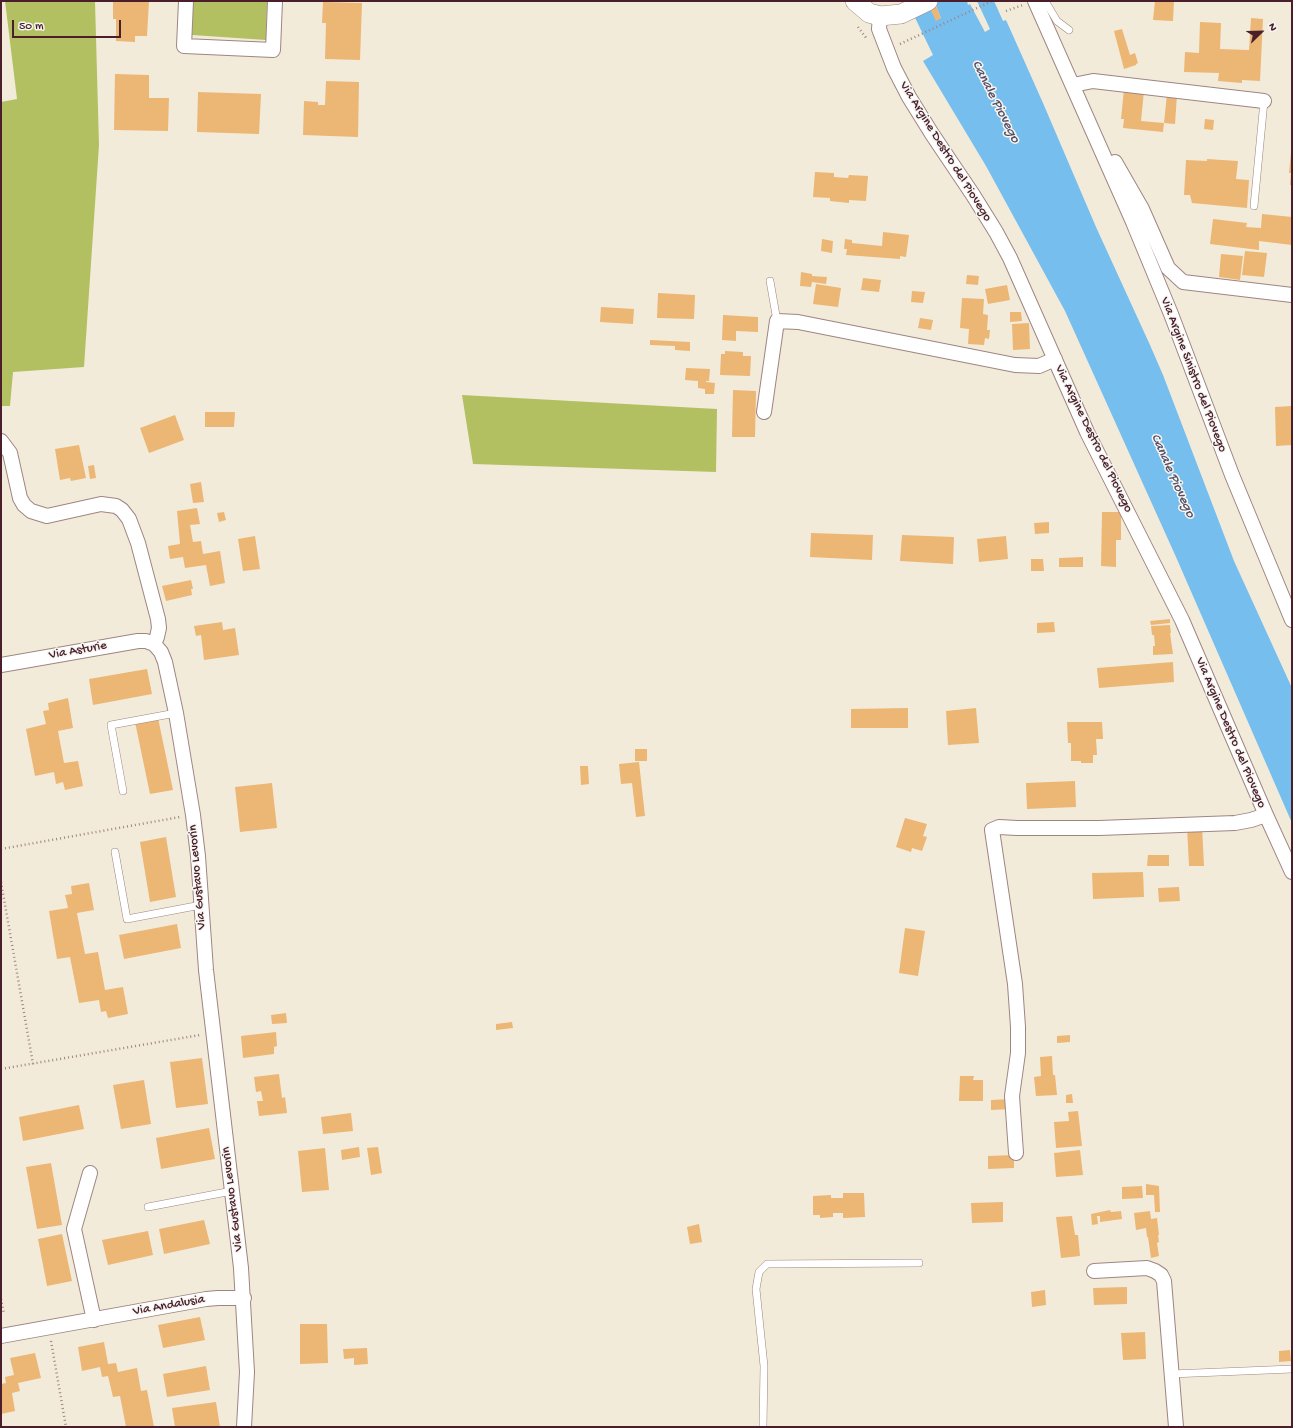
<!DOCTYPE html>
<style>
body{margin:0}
#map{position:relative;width:1293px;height:1428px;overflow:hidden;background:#f3ebda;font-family:"Gochi Hand",sans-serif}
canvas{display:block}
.frame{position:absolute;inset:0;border:2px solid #4a1f2b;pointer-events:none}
.north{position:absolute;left:1241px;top:12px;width:40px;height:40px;-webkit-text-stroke:3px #f6f6f2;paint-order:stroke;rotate:67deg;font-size:11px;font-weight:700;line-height:16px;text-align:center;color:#4a1f2b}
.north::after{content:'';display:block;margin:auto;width:14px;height:18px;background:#4a1f2b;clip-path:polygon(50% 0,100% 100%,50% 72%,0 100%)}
.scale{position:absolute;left:12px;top:20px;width:109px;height:18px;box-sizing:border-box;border:2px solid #4a1f2b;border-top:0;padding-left:5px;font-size:12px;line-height:14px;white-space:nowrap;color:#4a1f2b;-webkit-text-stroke:3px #f6f6f2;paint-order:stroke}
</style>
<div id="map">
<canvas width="1293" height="1428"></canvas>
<div class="frame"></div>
<div class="north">N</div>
<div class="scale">50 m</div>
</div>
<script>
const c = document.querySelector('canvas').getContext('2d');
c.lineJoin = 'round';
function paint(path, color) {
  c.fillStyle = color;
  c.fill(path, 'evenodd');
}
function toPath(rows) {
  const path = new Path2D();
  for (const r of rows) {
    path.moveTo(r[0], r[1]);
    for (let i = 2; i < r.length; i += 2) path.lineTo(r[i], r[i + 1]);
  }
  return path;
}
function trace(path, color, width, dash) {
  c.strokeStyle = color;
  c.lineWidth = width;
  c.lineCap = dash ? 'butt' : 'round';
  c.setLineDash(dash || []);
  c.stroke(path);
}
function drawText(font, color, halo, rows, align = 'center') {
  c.font = font + ' "Gochi Hand",sans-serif';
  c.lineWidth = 3;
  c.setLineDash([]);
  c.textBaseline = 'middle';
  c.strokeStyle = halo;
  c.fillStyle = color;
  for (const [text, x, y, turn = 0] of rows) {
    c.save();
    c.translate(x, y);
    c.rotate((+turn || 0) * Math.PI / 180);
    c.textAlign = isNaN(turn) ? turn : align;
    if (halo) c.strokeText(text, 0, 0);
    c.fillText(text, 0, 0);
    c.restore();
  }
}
paint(toPath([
 [5,1,95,1,99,145,84,367,13,372,10,406,1,406,1,102,17,99],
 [193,1,267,1,266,40,192,35],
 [462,395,717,409,716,472,473,464]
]), '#b3c062');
paint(toPath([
 [907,1,927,1,936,20,941,18,934,1,967,1,968,5,970,4,985,32,990,29,977,1,994,1,1003,21,1006,20,1043,103,1096,227,1150,345,1163,375,1234,561,1292,688,1292,823,1176,557,1065,311,986,166,923,61,933,55]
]), '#76beee');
paint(toPath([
 [113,1,149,1,147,36,135,36,135,42,116,41,116,19,113,19],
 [934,1,941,18,936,21,928,3],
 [1155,1,1174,1,1173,21,1153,20],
 [323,2,362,3,360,60,325,59,326,23,322,23],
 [1251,18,1263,19,1260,81,1242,80,1242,83,1218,81,1219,73,1184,72,1185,52,1199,53,1200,22,1221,23,1220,49,1249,50],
 [1122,29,1130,55,1135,53,1138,63,1136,64,1136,65,1124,69,1114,31],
 [115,74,149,75,149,98,169,98,168,131,114,130],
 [326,81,359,82,358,137,303,135,304,101,318,102,318,105,325,105],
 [1124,89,1144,91,1141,121,1164,123,1163,132,1123,128,1124,119,1121,119],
 [198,92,261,94,259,134,197,132],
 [1167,94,1177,95,1175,124,1164,123],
 [1205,119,1214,120,1213,130,1204,129],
 [1291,153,1292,153,1292,185,1290,185,1291,173,1289,173],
 [1207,159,1238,161,1236,179,1249,180,1247,208,1192,203,1190,195,1184,195,1186,160,1207,161],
 [815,172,834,173,834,177,848,178,849,175,868,176,866,201,849,200,849,203,830,201,830,198,813,197],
 [1262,214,1292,217,1292,245,1259,241,1259,250,1210,244,1213,219,1247,223,1246,227,1261,228],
 [883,232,909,235,906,257,900,256,900,259,846,255,847,249,844,249,845,239,852,240,852,243,882,246],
 [822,239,833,241,832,253,821,251],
 [1245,251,1267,253,1264,277,1242,275],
 [1221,254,1243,256,1240,280,1219,277],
 [801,272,812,274,812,276,827,277,826,284,812,282,811,287,800,286],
 [967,275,979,276,978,285,966,284],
 [863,278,881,280,879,292,861,290],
 [816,284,841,288,838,307,813,304],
 [1007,285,1010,300,988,304,985,289],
 [912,291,925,292,923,303,911,302],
 [658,293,695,295,694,319,657,318],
 [962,298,984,299,983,314,988,315,987,330,990,330,989,339,985,338,984,345,968,344,969,329,960,328],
 [601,307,634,309,633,324,600,322],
 [1010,312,1021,312,1022,321,1010,322],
 [723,315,758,317,758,332,736,331,736,341,722,340],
 [920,318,933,320,931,330,918,328],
 [1029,323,1030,349,1013,350,1012,324],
 [650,340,690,342,690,351,675,350,675,346,650,345],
 [725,351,743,352,743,356,751,356,750,376,720,375,721,354,725,354],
 [686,368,710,369,709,381,706,381,706,382,715,383,714,394,705,394,705,389,698,388,698,381,685,380],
 [733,390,756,391,755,437,732,437],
 [1292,406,1292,445,1276,446,1275,407],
 [205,412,235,412,234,427,205,427],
 [175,415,184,440,149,453,140,428],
 [79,445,86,478,71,481,70,478,60,480,55,449],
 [94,465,96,478,90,479,88,466],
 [201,482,204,502,193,503,190,484],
 [197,508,200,524,190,525,193,542,201,541,203,554,220,551,225,583,210,586,206,565,185,568,183,557,170,559,168,546,180,544,177,511],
 [224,512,226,520,219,522,217,513],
 [1102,512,1121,512,1121,540,1116,540,1116,567,1101,566],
 [1049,522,1049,533,1035,534,1034,523],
 [811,533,873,535,872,560,810,557],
 [902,535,954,537,953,564,900,561],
 [255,536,260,569,243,571,238,539],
 [1006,536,1008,559,979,562,977,539],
 [1083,557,1083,567,1059,567,1059,558],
 [1031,559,1043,559,1044,571,1031,571],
 [191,580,193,589,191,589,192,595,166,601,162,586],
 [1170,619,1170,623,1151,625,1150,621],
 [222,622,223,630,235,628,239,655,204,660,201,635,196,636,194,626],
 [1054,622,1055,632,1037,633,1037,623],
 [1170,625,1171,633,1170,633,1173,654,1153,655,1153,646,1155,646,1154,635,1152,635,1151,626],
 [1173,662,1174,682,1099,688,1097,668],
 [147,669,152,694,93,705,89,679],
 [68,698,73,728,58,731,64,763,78,761,83,786,65,790,63,782,56,784,54,772,35,776,26,729,46,724,43,711,49,710,48,703],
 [908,708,908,728,851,728,851,709],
 [976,708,979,743,948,745,946,711],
 [158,718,173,790,150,794,135,722],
 [1067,722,1102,722,1103,739,1096,739,1097,755,1093,755,1093,763,1081,763,1081,761,1071,761,1071,743,1068,743],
 [635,749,647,749,647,761,635,761],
 [639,762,645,816,636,817,632,783,621,784,619,764],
 [580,766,588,766,589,784,581,785],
 [1075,781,1076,807,1027,809,1026,783],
 [272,783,277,828,240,832,235,787],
 [905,818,927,824,923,836,927,837,922,851,912,848,911,852,896,847],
 [1202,826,1204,866,1189,866,1187,827],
 [166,837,176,897,150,902,140,842],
 [1148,855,1169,855,1169,866,1147,866],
 [1143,872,1144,897,1093,899,1092,873],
 [89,883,94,910,77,913,85,954,98,952,105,990,123,987,128,1014,108,1018,106,1011,101,1012,99,1000,79,1003,70,957,57,959,49,911,68,908,65,895,72,894,71,886],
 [1179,887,1180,901,1159,902,1158,888],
 [177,924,181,948,124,959,119,935],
 [905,928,925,931,918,976,899,973],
 [286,1013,287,1023,272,1024,271,1015],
 [512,1022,513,1028,496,1030,496,1024],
 [276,1032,277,1046,274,1047,274,1054,243,1058,241,1036],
 [1070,1035,1070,1042,1057,1043,1057,1036],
 [1052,1056,1053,1075,1055,1075,1057,1095,1036,1096,1034,1077,1041,1076,1040,1057],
 [202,1058,208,1104,176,1108,170,1062],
 [279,1074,282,1098,285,1097,287,1113,259,1116,257,1101,263,1101,261,1091,256,1092,254,1077],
 [960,1076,974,1076,973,1080,983,1080,983,1101,959,1101],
 [144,1080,151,1124,121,1129,113,1085],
 [1072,1094,1073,1103,1066,1103,1066,1095],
 [1011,1099,1011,1109,991,1110,991,1100],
 [79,1105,84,1129,23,1141,19,1117],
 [1078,1111,1082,1146,1056,1148,1054,1122,1069,1121,1068,1112],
 [351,1113,353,1131,323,1134,321,1117],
 [209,1128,215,1159,161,1169,156,1138],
 [359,1147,360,1157,342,1160,341,1150],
 [378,1147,382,1173,371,1175,367,1148],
 [325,1148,329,1190,302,1192,298,1151],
 [1080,1150,1083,1175,1056,1177,1054,1153],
 [1014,1155,1014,1168,988,1169,988,1156],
 [51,1163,62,1225,37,1229,26,1167],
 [1146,1184,1159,1186,1160,1212,1155,1212,1154,1195,1146,1195],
 [1142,1186,1143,1198,1122,1199,1122,1187],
 [843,1193,864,1193,865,1217,843,1218,843,1213,833,1213,833,1217,820,1218,820,1215,813,1215,813,1196,831,1195,831,1198,843,1198],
 [1003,1202,1003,1222,972,1223,971,1203],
 [1110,1210,1111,1212,1121,1211,1122,1219,1100,1222,1100,1216,1097,1216,1098,1224,1092,1225,1091,1214],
 [1150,1211,1151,1219,1157,1218,1159,1235,1158,1235,1159,1242,1157,1243,1159,1256,1151,1258,1148,1237,1147,1237,1146,1228,1136,1230,1134,1213],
 [1072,1216,1075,1235,1078,1235,1080,1256,1061,1258,1056,1217],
 [204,1220,210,1244,164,1254,159,1229],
 [699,1224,702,1242,690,1244,687,1227],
 [148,1231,153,1255,108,1265,102,1240],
 [62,1234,72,1281,47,1286,38,1239],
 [1127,1287,1127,1304,1094,1305,1093,1288],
 [1045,1290,1046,1305,1032,1307,1031,1292],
 [200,1317,205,1340,163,1348,158,1325],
 [300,1324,327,1324,328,1363,300,1364],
 [1145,1332,1146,1359,1123,1360,1121,1333],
 [104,1342,108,1364,116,1363,118,1372,137,1368,141,1391,147,1390,154,1427,126,1427,120,1396,113,1397,108,1376,102,1377,100,1367,82,1371,78,1347],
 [367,1348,368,1364,354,1365,354,1358,344,1359,343,1349],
 [1290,1350,1291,1361,1279,1362,1279,1351],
 [35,1353,41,1378,18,1383,20,1391,12,1393,15,1411,1,1414,1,1384,6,1383,5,1377,14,1375,10,1358],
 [206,1366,210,1390,167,1397,163,1374],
 [216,1402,220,1427,175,1427,172,1408]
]), '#ecb674');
const lane = toPath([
 [1045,1,1057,21,1069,30],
 [1254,206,1264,101],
 [770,281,777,321],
 [123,791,111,725,176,713],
 [115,852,127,919,201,905],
 [148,1207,232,1191],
 [1171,1374,1292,1369],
 [763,1427,764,1366,756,1289,759,1272,767,1264,919,1263]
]);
const street = toPath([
 [186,1,184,46,273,50,275,1],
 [1035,1,1133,222,1171,314,1232,475,1292,620],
 [880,16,879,29,894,68,909,97,932,134,973,195,996,232,1010,258,1087,432,1182,620,1266,815,1292,872],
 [1073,85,1093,81,1264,101],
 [1115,162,1142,209,1168,268,1183,282,1292,295],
 [764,412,777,321,798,322,1015,365,1039,366,1055,359],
 [1,441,10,453,20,498,24,505,31,511,47,516,101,504,116,506,122,510,129,519,138,543,158,619,159,628,157,637,154,644],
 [1,665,138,641,146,641,154,644,161,652,165,662,176,713,193,815,198,856,206,970,241,1268,247,1372,244,1427],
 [1016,1153,1012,1096,1018,1053,1018,1027,1015,984,992,830,999,827,1017,828,1099,828,1235,823,1251,820,1266,815],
 [90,1173,74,1229,94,1320],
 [1094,1271,1147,1268,1155,1271,1161,1275,1164,1281,1176,1427],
 [1,1336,206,1299,218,1298,244,1298]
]);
const secondary = toPath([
 [855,1,869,13,880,16,901,14,928,1]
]);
trace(lane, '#9e8582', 8);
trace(street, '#9e8582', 16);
trace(secondary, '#9e8582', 20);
trace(toPath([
 [1006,11,1023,5],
 [858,27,867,39],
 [900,44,992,1],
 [1,849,180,817],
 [1,882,33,1064],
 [1,1069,200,1035],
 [1,1299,4,1314],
 [51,1341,66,1427]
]), '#9e8582', 2.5, [1, 3]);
trace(lane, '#fff', 7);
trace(street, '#fff', 14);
trace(secondary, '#fff', 19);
drawText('13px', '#4a1f2b', '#f6f6f2', [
 ["Via Argine Destro del Piovego",945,152,58],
 ["Via Argine Sinistro del Piovego",1193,375,69],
 ["Via Argine Destro del Piovego",1093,439,64],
 ["Via Asturie",78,651,-10],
 ["Via Argine Destro del Piovego",1230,733,67],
 ["Via Gustavo Levorin",198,877,-95],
 ["Via Gustavo Levorin",233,1199,-97],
 ["Via Andalusia",169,1306,-10]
]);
drawText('italic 14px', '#574f66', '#f6f6f2', [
 ["Canale Piovego",995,102,63],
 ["Canale Piovego",1172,476,66]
]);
</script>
